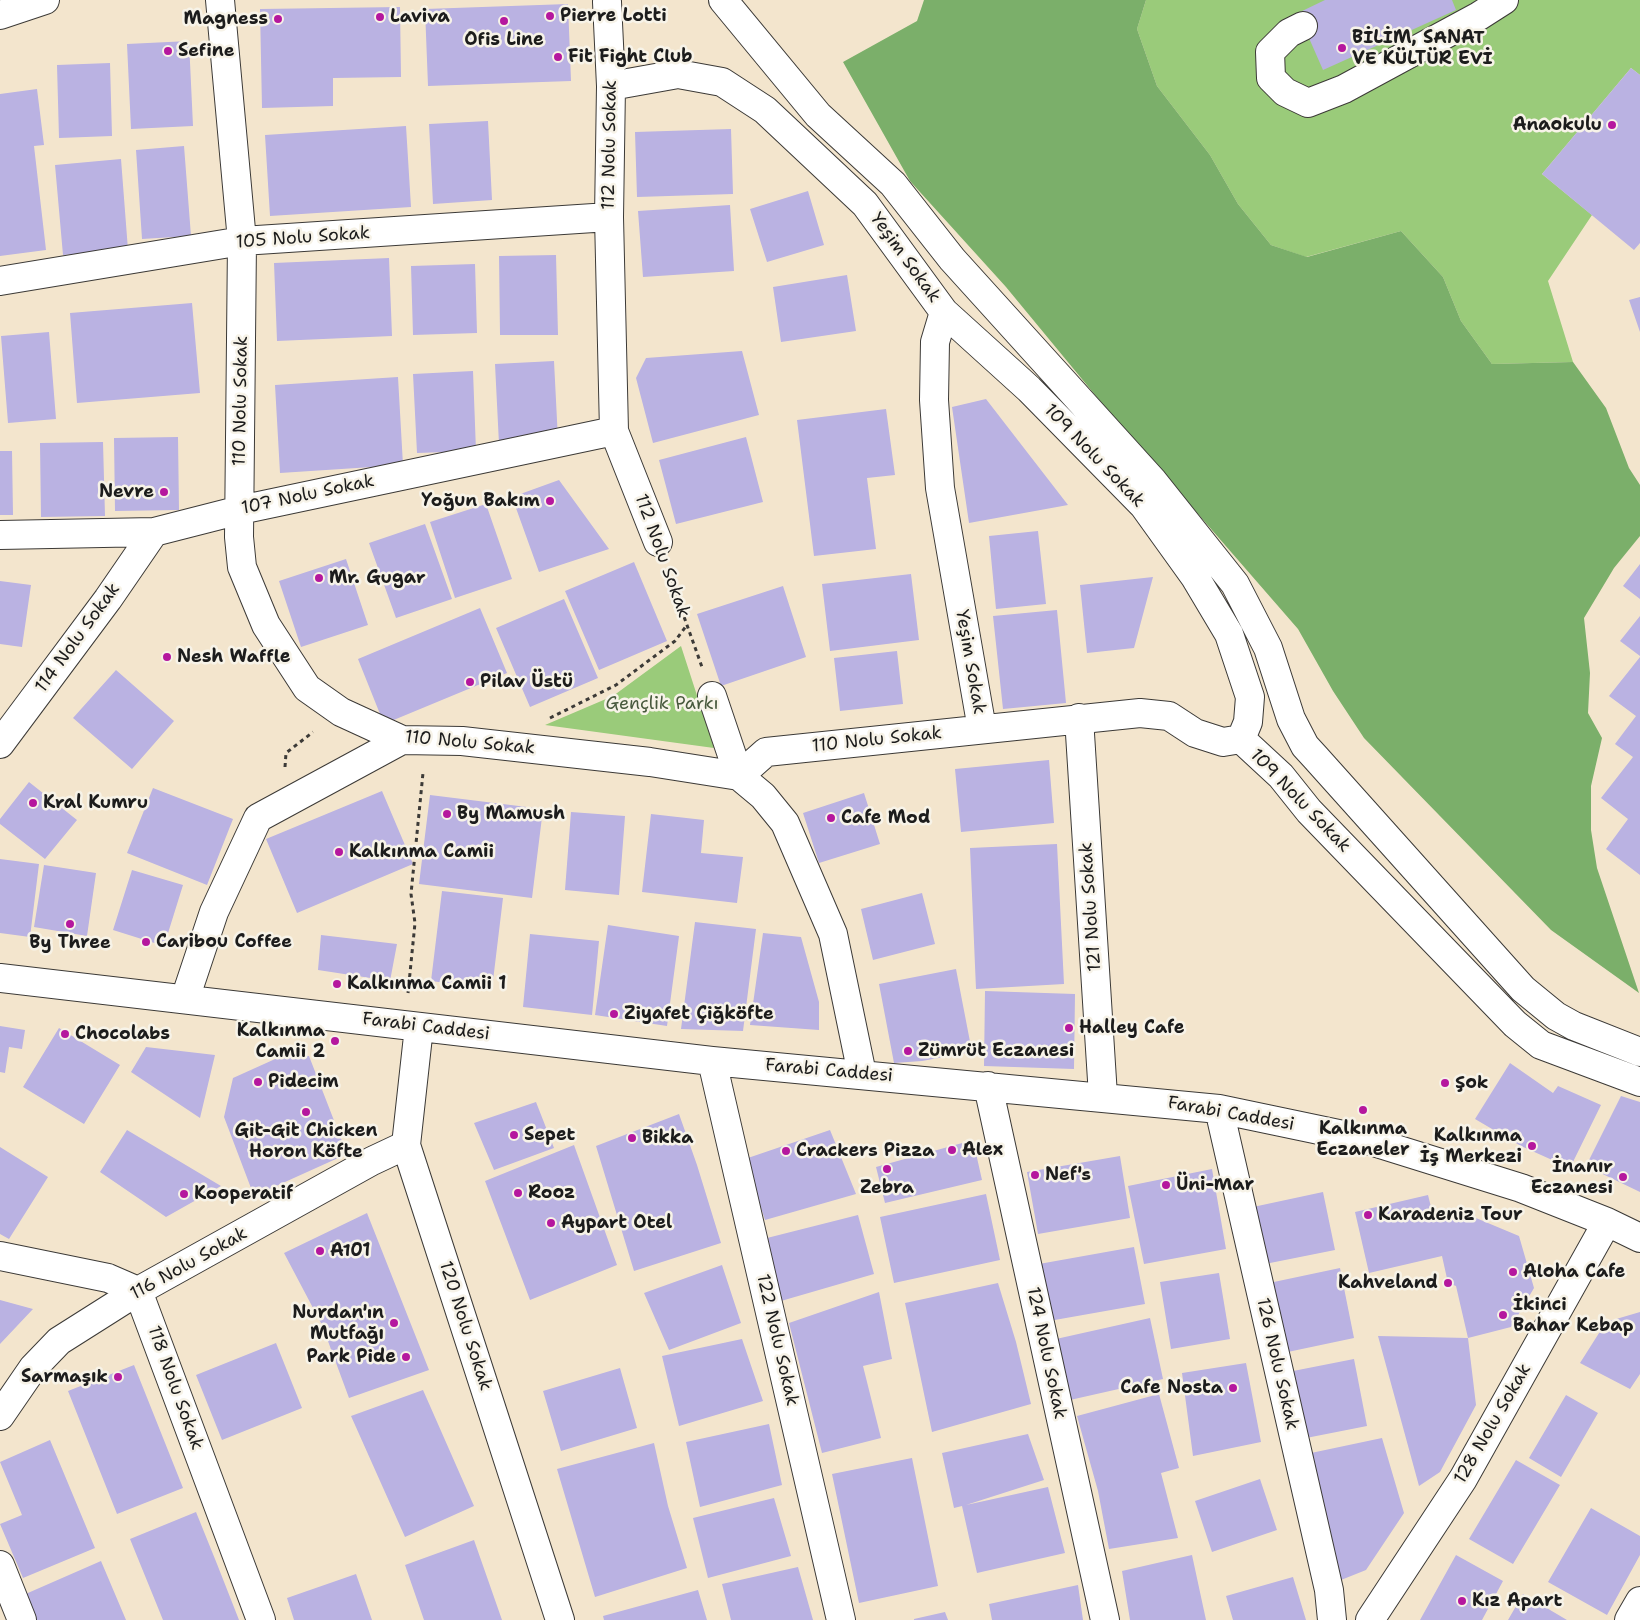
<!DOCTYPE html>
<meta charset="utf-8">
<style>
body{margin:0}
canvas{display:block;background:#f3e5cd}
</style>
<canvas width="1640" height="1620"></canvas>
<script>
const c = document.querySelector('canvas').getContext('2d');
c.lineJoin = 'round';
function paint(path, color) {
  c.fillStyle = color;
  c.fill(path, 'evenodd');
}
function toPath(rows) {
  const path = new Path2D();
  for (const r of rows) {
    path.moveTo(r[0], r[1]);
    for (let i = 2; i < r.length; i += 2) path.lineTo(r[i], r[i + 1]);
  }
  return path;
}
function trace(path, color, width, dash) {
  c.strokeStyle = color;
  c.lineWidth = width;
  c.lineCap = dash ? 'butt' : 'round';
  c.setLineDash(dash || []);
  c.stroke(path);
}
function drawText(font, color, halo, rows, align = 'center') {
  c.font = font + ' "Shantell Sans",sans-serif';
  c.lineWidth = 5;
  c.setLineDash([]);
  c.textBaseline = 'middle';
  c.strokeStyle = halo;
  c.fillStyle = color;
  for (const [text, x, y, turn = 0] of rows) {
    c.save();
    c.translate(x, y);
    c.rotate((+turn || 0) * Math.PI / 180);
    c.textAlign = isNaN(turn) ? turn : align;
    if (halo) c.strokeText(text, 0, 0);
    c.fillText(text, 0, 0);
    c.restore();
  }
}
paint(toPath([
 [1146,0,1640,0,1640,75,1631,68,1542,174,1592,215,1548,281,1573,362,1492,364,1461,321,1443,277,1401,231,1306,257,1271,245,1238,204,1210,155,1157,86,1137,29],
 [681,646,714,748,545,725,613,696]
]), '#9acb7a');
paint(toPath([
 [924,0,1146,0,1137,29,1157,86,1210,155,1238,204,1271,245,1307,257,1401,231,1443,277,1461,321,1492,364,1573,362,1606,408,1629,468,1640,485,1640,536,1614,568,1584,618,1590,673,1588,713,1602,738,1591,786,1591,830,1597,868,1639,993,1551,930,1364,738,1333,691,1298,629,1105,407,1006,287,910,181,843,62,917,21]
]), '#7baf6a');
paint(toPath([
 [1325,0,1452,0,1456,10,1323,70,1298,13],
 [568,4,571,81,428,86,425,9],
 [400,7,401,77,333,78,333,106,262,108,260,9],
 [189,41,193,126,131,129,127,44],
 [110,63,112,136,59,138,57,65],
 [1631,68,1640,75,1640,243,1634,250,1542,174],
 [37,89,44,145,34,146,46,250,0,256,0,94],
 [488,121,492,200,433,204,429,124],
 [406,126,411,207,270,216,265,135],
 [731,129,733,194,637,197,635,132],
 [184,146,191,236,142,239,136,150],
 [121,159,128,250,63,255,55,165],
 [808,191,824,245,767,262,750,209],
 [730,205,734,271,643,277,638,211],
 [556,255,558,335,500,335,499,256],
 [389,258,392,336,277,341,274,263],
 [475,264,477,333,413,335,411,266],
 [847,275,856,331,781,342,773,287],
 [1640,297,1640,332,1629,300],
 [192,303,200,393,77,403,70,313],
 [49,332,56,419,8,423,1,336],
 [742,351,759,415,653,443,636,378,646,358],
 [554,361,558,440,499,444,495,364],
 [473,371,476,451,417,453,413,374],
 [398,377,403,465,280,473,275,385],
 [986,399,1068,505,969,523,952,407],
 [886,409,895,475,867,478,876,549,814,556,797,420],
 [178,437,179,510,115,511,114,438],
 [746,437,763,502,676,524,659,460],
 [103,442,105,516,41,517,40,443],
 [0,451,12,451,13,515,0,515],
 [559,480,609,549,539,572,512,497],
 [486,504,512,579,455,598,430,522],
 [425,524,452,599,396,618,369,543],
 [1038,531,1046,604,996,609,989,536],
 [346,559,368,625,301,647,279,581],
 [634,562,667,641,599,670,565,591],
 [1640,564,1640,599,1623,586],
 [911,574,919,640,830,651,822,584],
 [1153,577,1134,648,1087,653,1080,585],
 [0,581,31,585,22,647,0,644],
 [783,586,806,657,721,686,697,614],
 [564,599,598,678,530,707,496,628],
 [480,608,507,673,384,724,358,659],
 [1057,610,1066,703,1003,709,993,616],
 [1640,616,1640,656,1620,641],
 [897,651,903,704,840,711,834,658],
 [1640,657,1640,875,1606,849,1628,819,1601,798,1633,757,1615,744,1636,716,1609,696],
 [116,670,174,721,132,769,73,718],
 [1049,760,1054,823,961,832,955,769],
 [29,782,77,820,45,859,0,824,0,819],
 [153,788,233,819,207,885,127,853],
 [382,791,413,864,297,913,266,839],
 [864,793,880,844,819,863,803,813],
 [430,795,543,809,532,898,419,884],
 [571,812,625,816,619,895,565,890],
 [651,814,704,820,701,853,743,857,737,903,642,892],
 [1057,844,1064,984,976,989,970,848],
 [0,859,39,864,30,937,0,933],
 [44,865,96,873,87,936,34,927],
 [132,870,183,885,164,946,113,930],
 [442,891,503,898,492,989,431,981],
 [922,893,935,944,873,960,861,909],
 [695,922,756,929,743,1031,681,1029],
 [608,925,679,936,667,1026,595,1015],
 [763,933,801,937,819,1002,819,1030,750,1025],
 [530,934,599,941,592,1015,523,1007],
 [321,935,397,944,390,981,318,970],
 [956,969,972,1052,922,1061,894,1063,879,984],
 [985,991,1075,994,1074,1069,984,1066],
 [0,1026,25,1030,22,1049,9,1047,5,1073,0,1072],
 [59,1028,120,1065,84,1124,23,1087],
 [146,1047,215,1055,200,1118,131,1072],
 [284,1055,309,1056,347,1154,254,1196,224,1117,233,1078],
 [1510,1063,1553,1093,1558,1086,1601,1105,1570,1168,1521,1146,1475,1119],
 [1621,1096,1640,1102,1640,1192,1586,1166],
 [536,1102,554,1148,494,1170,474,1123],
 [679,1114,697,1165,721,1243,634,1271,596,1146],
 [127,1130,221,1186,166,1217,100,1172],
 [830,1130,856,1194,765,1220,745,1159],
 [973,1140,982,1180,885,1203,876,1167],
 [574,1145,617,1265,530,1300,485,1181],
 [0,1147,48,1177,9,1239,0,1234],
 [1120,1156,1130,1218,1038,1234,1027,1172],
 [1212,1169,1226,1249,1144,1264,1128,1186],
 [1323,1192,1335,1250,1265,1264,1253,1207],
 [986,1194,1000,1260,894,1283,880,1217],
 [1428,1195,1432,1211,1452,1208,1519,1236,1534,1288,1511,1327,1468,1338,1476,1405,1440,1472,1419,1486,1378,1336,1468,1338,1456,1286,1448,1283,1442,1256,1369,1273,1355,1212],
 [367,1213,429,1370,349,1398,322,1325,284,1253],
 [858,1215,874,1274,781,1301,767,1238],
 [1134,1247,1145,1304,1049,1321,1039,1264],
 [722,1265,741,1323,669,1350,644,1293],
 [1340,1268,1354,1338,1283,1353,1269,1283],
 [1219,1273,1230,1339,1171,1349,1160,1282],
 [998,1283,1016,1342,1031,1404,932,1432,905,1303],
 [879,1292,892,1359,863,1366,881,1438,822,1453,789,1323],
 [0,1300,33,1309,0,1344],
 [1640,1312,1640,1374,1630,1389,1580,1363,1606,1322],
 [1150,1318,1163,1379,1070,1400,1056,1339],
 [742,1339,763,1401,679,1426,662,1356],
 [276,1343,302,1408,222,1440,196,1375],
 [1354,1359,1367,1426,1301,1439,1288,1372],
 [1246,1363,1261,1442,1193,1456,1182,1373],
 [134,1365,183,1488,117,1514,68,1391],
 [620,1368,637,1428,561,1451,543,1391],
 [423,1390,474,1506,405,1537,351,1416],
 [1159,1394,1179,1468,1161,1473,1178,1538,1109,1549,1098,1491,1077,1416],
 [1566,1395,1598,1413,1561,1477,1529,1458],
 [769,1424,782,1485,700,1507,686,1442],
 [1028,1434,1044,1480,966,1505,1048,1487,1065,1553,977,1573,962,1506,954,1508,942,1453],
 [1382,1438,1404,1513,1366,1570,1336,1582,1311,1453],
 [50,1440,95,1548,23,1578,0,1524,22,1515,0,1462],
 [654,1443,668,1506,687,1568,595,1597,557,1469],
 [912,1458,938,1586,859,1603,832,1474],
 [1516,1460,1560,1485,1513,1564,1469,1539],
 [1260,1479,1277,1530,1212,1552,1195,1501],
 [774,1498,791,1556,708,1578,693,1518],
 [1591,1508,1640,1536,1640,1555,1607,1615,1548,1582],
 [196,1512,217,1564,239,1620,163,1620,130,1539],
 [474,1540,502,1620,424,1620,405,1565],
 [1192,1555,1206,1620,1130,1620,1122,1571],
 [1456,1555,1503,1581,1482,1620,1420,1620],
 [101,1561,126,1620,31,1620,21,1596],
 [798,1567,813,1620,731,1620,722,1584],
 [356,1574,372,1620,294,1620,287,1598],
 [1293,1577,1306,1620,1233,1620,1226,1596],
 [1078,1585,1083,1620,992,1620,989,1604],
 [698,1590,707,1620,604,1620,603,1616],
 [1523,1594,1567,1620,1508,1620],
 [945,1612,948,1620,914,1620,914,1619]
]), '#bab2e2');
const minor = toPath([
 [220,0,242,241,239,537,242,567,266,625,307,688,341,712,402,740,462,741,650,762,739,776,766,752,1140,713,1169,716,1195,733,1223,742,1241,739],
 [723,0,818,115,893,184,952,259,1153,481,1235,584,1268,648,1291,719,1305,746,1316,758,1523,989,1556,1016,1574,1026,1640,1052],
 [607,2,611,86,609,217,614,431,658,542],
 [0,15,45,0],
 [1303,26,1289,33,1270,52,1271,78,1285,92,1308,103,1344,89,1479,16,1504,0],
 [611,86,678,74,722,82,765,110,865,204,944,312,935,342,934,400,940,488,982,729],
 [0,281,242,241,609,217],
 [944,312,1029,389,1144,506,1195,577,1229,634,1250,697,1248,722,1241,739,1281,776,1309,811,1515,1024,1541,1045,1640,1082],
 [0,535,154,532,240,510,614,431],
 [712,696,739,776,763,796,785,823,833,934,862,1074],
 [1079,718,1103,1096],
 [0,744,108,599,154,532],
 [0,978,712,1061,1219,1109,1367,1140,1521,1188,1607,1222,1640,1238],
 [185,999,214,912,258,818,402,740],
 [419,1027,406,1145,560,1620],
 [712,1061,841,1620],
 [988,1086,1105,1620],
 [1219,1109,1329,1590,1332,1620],
 [0,1256,108,1278,138,1291,261,1620],
 [0,1416,33,1368,59,1341,138,1291,372,1161,406,1145],
 [0,1565,22,1620],
 [1370,1620,1463,1479,1607,1222],
 [1629,1620,1640,1601]
]);
trace(minor, '#3c3a37', 30);
trace(toPath([
 [668,572,702,667],
 [550,718,616,685,675,641,687,625],
 [285,767,286,753,313,732],
 [408,993,415,923,411,894,423,773]
]), '#3c3a37', 3, [4, 4]);
trace(minor, '#fff', 28);
for (const [x, y, r, color] of [
 [550,16,5,"#b5179e"],
 [380,17,5,"#b5179e"],
 [278,19,5,"#b5179e"],
 [504,21,5,"#b5179e"],
 [1342,48,5,"#b5179e"],
 [168,51,5,"#b5179e"],
 [558,57,5,"#b5179e"],
 [1612,125,5,"#b5179e"],
 [164,492,5,"#b5179e"],
 [550,501,5,"#b5179e"],
 [319,578,5,"#b5179e"],
 [167,657,5,"#b5179e"],
 [470,682,5,"#b5179e"],
 [33,803,5,"#b5179e"],
 [447,814,5,"#b5179e"],
 [831,818,5,"#b5179e"],
 [339,852,5,"#b5179e"],
 [70,924,5,"#b5179e"],
 [146,942,5,"#b5179e"],
 [337,984,5,"#b5179e"],
 [614,1014,5,"#b5179e"],
 [1069,1028,5,"#b5179e"],
 [65,1034,5,"#b5179e"],
 [335,1041,5,"#b5179e"],
 [908,1051,5,"#b5179e"],
 [258,1082,5,"#b5179e"],
 [1445,1083,5,"#b5179e"],
 [1363,1110,5,"#b5179e"],
 [306,1112,5,"#b5179e"],
 [514,1135,5,"#b5179e"],
 [632,1138,5,"#b5179e"],
 [1532,1146,5,"#b5179e"],
 [952,1150,5,"#b5179e"],
 [786,1151,5,"#b5179e"],
 [887,1169,5,"#b5179e"],
 [1035,1175,5,"#b5179e"],
 [1623,1177,5,"#b5179e"],
 [1166,1185,5,"#b5179e"],
 [518,1193,5,"#b5179e"],
 [184,1194,5,"#b5179e"],
 [1368,1215,5,"#b5179e"],
 [551,1223,5,"#b5179e"],
 [320,1251,5,"#b5179e"],
 [1513,1272,5,"#b5179e"],
 [1448,1283,5,"#b5179e"],
 [1503,1315,5,"#b5179e"],
 [394,1323,5,"#b5179e"],
 [406,1357,5,"#b5179e"],
 [118,1377,5,"#b5179e"],
 [1233,1388,5,"#b5179e"],
 [1462,1601,5,"#b5179e"]
]) {
  const dot = new Path2D();
  dot.arc(x, y, r, 0, 2 * Math.PI);
  c.fillStyle = color;
  c.fill(dot);
  trace(dot, '#f7f3e8', 2);
}
drawText('bold 18px', '#1c1c1c', '#f7f3e8', [
 ["Pierre Lotti",560,16],
 ["Laviva",390,17],
 ["Magness",268,19,"right"],
 ["BİLİM, SANAT",1352,38],
 ["VE KÜLTÜR EVİ",1352,59],
 ["Ofis Line",504,40,"center"],
 ["Sefine",178,51],
 ["Fit Fight Club",568,57],
 ["Anaokulu",1602,125,"right"],
 ["Nevre",154,492,"right"],
 ["Yoğun Bakım",540,501,"right"],
 ["Mr. Gugar",329,578],
 ["Nesh Waffle",177,657],
 ["Pilav Üstü",480,682],
 ["Kral Kumru",43,803],
 ["By Mamush",457,814],
 ["Cafe Mod",841,818],
 ["Kalkınma Camii",349,852],
 ["Caribou Coffee",156,942],
 ["By Three",70,943,"center"],
 ["Kalkınma Camii 1",347,984],
 ["Ziyafet Çiğköfte",624,1014],
 ["Halley Cafe",1079,1028],
 ["Kalkınma",325,1031,"right"],
 ["Camii 2",325,1052,"right"],
 ["Chocolabs",75,1034],
 ["Zümrüt Eczanesi",918,1051],
 ["Pidecim",268,1082],
 ["Şok",1455,1083],
 ["Kalkınma",1363,1129,"center"],
 ["Eczaneler",1363,1150,"center"],
 ["Git-Git Chicken",306,1131,"center"],
 ["Horon Köfte",306,1152,"center"],
 ["Sepet",524,1135],
 ["Kalkınma",1522,1136,"right"],
 ["İş Merkezi",1522,1157,"right"],
 ["Bikka",642,1138],
 ["Alex",962,1150],
 ["Crackers Pizza",796,1151],
 ["İnanır",1613,1167,"right"],
 ["Eczanesi",1613,1188,"right"],
 ["Nef's",1045,1175],
 ["Üni-Mar",1176,1185],
 ["Zebra",887,1188,"center"],
 ["Rooz",528,1193],
 ["Kooperatif",194,1194],
 ["Karadeniz Tour",1378,1215],
 ["Aypart Otel",561,1223],
 ["A101",330,1251],
 ["Aloha Cafe",1523,1272],
 ["Kahveland",1438,1283,"right"],
 ["İkinci",1513,1305],
 ["Bahar Kebap",1513,1326],
 ["Nurdan'ın",384,1313,"right"],
 ["Mutfağı",384,1334,"right"],
 ["Park Pide",396,1357,"right"],
 ["Sarmaşık",108,1377,"right"],
 ["Cafe Nosta",1223,1388,"right"],
 ["Kız Apart",1472,1601]
], 'left');
drawText('18px', '#1c1c1c', '#f7f3e8', [
 ["112 Nolu Sokak",610,145,-89],
 ["105 Nolu Sokak",303,238,-4],
 ["Yeşim Sokak",905,258,54],
 ["110 Nolu Sokak",241,401,-89],
 ["109 Nolu Sokak",1094,456,46],
 ["107 Nolu Sokak",308,495,-12],
 ["112 Nolu Sokak",662,556,70],
 ["114 Nolu Sokak",78,638,-54],
 ["Yeşim Sokak",970,662,80],
 ["110 Nolu Sokak",877,740,-6],
 ["110 Nolu Sokak",470,743,5],
 ["109 Nolu Sokak",1300,801,46],
 ["121 Nolu Sokak",1091,907,-94],
 ["Farabi Caddesi",426,1027,7],
 ["Farabi Caddesi",829,1071,5],
 ["Farabi Caddesi",1231,1114,10],
 ["116 Nolu Sokak",189,1264,-29],
 ["120 Nolu Sokak",465,1326,72],
 ["122 Nolu Sokak",777,1340,77],
 ["124 Nolu Sokak",1046,1353,78],
 ["126 Nolu Sokak",1277,1364,77],
 ["118 Nolu Sokak",175,1388,70],
 ["128 Nolu Sokak",1493,1424,-60]
]);
drawText('18px', '#48593d', '#f7f3e8', [
 ["Gençlik Parkı",662,704]
]);
</script>
